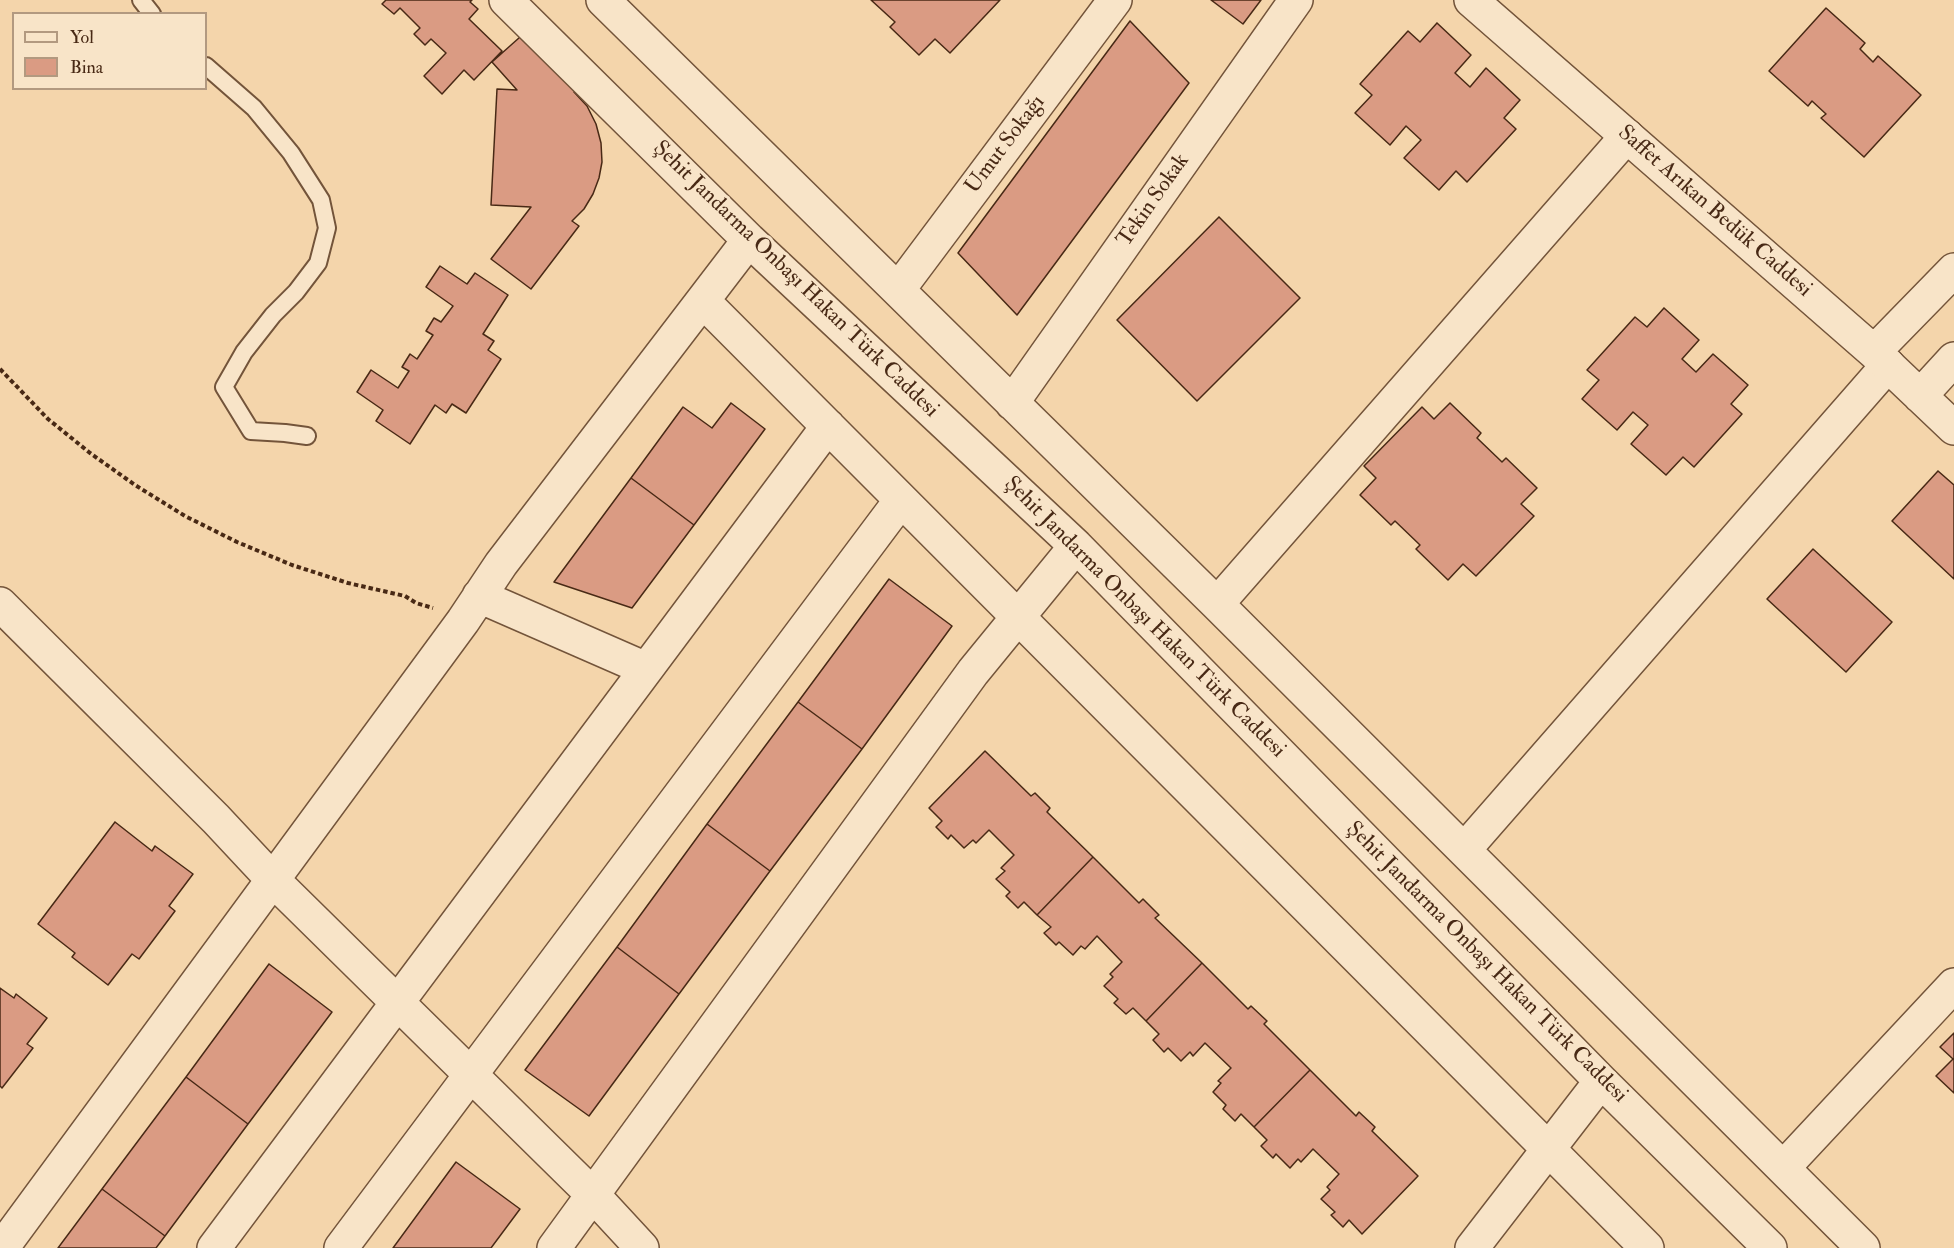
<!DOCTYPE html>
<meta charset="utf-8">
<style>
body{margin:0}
#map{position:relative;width:1954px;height:1248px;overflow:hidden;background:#f4d5ab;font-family:"IM FELL Double Pica",serif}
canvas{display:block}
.legend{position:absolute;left:12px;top:12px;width:195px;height:78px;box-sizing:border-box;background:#f8e4c8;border:2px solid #b29980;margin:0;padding:8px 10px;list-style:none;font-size:18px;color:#482915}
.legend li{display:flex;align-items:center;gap:12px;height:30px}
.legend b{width:30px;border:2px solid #b29980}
</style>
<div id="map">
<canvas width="1954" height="1248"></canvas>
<ul class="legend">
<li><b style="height:8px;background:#f8e4c8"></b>Yol</li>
<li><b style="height:16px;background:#da9b83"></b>Bina</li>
</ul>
</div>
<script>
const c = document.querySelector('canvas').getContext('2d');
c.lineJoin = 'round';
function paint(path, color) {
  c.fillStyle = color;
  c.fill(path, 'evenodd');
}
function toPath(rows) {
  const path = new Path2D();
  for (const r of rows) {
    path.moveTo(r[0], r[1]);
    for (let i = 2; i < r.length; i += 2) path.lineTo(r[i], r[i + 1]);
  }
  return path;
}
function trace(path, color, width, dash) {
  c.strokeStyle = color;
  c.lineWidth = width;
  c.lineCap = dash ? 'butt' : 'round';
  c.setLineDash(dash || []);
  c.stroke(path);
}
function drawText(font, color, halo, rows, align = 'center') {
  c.font = font + ' "IM FELL Double Pica",serif';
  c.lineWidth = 6;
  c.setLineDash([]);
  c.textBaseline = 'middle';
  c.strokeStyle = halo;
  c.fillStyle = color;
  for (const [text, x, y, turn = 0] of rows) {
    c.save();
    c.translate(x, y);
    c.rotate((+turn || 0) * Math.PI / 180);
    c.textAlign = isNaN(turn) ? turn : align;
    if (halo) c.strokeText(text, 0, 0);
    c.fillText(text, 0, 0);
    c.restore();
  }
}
const building = toPath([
 [386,0,472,0,470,2,478,9,469,19,502,51,474,80,464,70,442,94,424,76,446,53,431,39,425,45,414,34,420,28,400,8,394,14,382,4,386,0],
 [871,0,1000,0,950,53,935,39,919,55,890,27,895,22,871,0],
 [1211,0,1261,0,1243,24,1211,0],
 [1826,8,1865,43,1860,49,1873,62,1878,56,1921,95,1864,157,1821,118,1826,114,1812,101,1808,106,1769,71,1826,8],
 [1130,21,1189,83,1017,315,958,253,1130,21],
 [1437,23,1471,55,1455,73,1470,87,1486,68,1520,100,1504,118,1516,129,1467,182,1456,171,1439,190,1404,158,1421,140,1406,126,1390,145,1355,113,1372,95,1360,84,1408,31,1420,42,1437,23],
 [529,29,580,87,574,92,587,106,596,124,601,143,602,162,599,178,593,194,584,209,572,221,579,226,531,289,491,259,531,207,491,205,497,89,517,90,492,62,529,29],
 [1219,217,1300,298,1197,401,1117,320,1219,217],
 [440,266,467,284,475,273,508,295,483,334,494,341,488,350,501,359,466,413,452,404,446,413,435,405,410,444,376,421,383,410,357,392,371,370,398,388,409,371,402,367,410,354,417,359,433,335,426,331,434,318,441,322,453,306,426,287,440,266],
 [1664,308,1699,340,1682,359,1696,372,1713,354,1748,385,1731,404,1742,414,1694,467,1683,457,1666,475,1631,444,1648,425,1633,412,1617,430,1582,399,1599,380,1587,370,1635,317,1647,327,1664,308],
 [731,403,765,429,694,525,631,478,683,407,712,428,731,403],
 [1450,403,1481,433,1477,438,1502,462,1506,458,1537,488,1521,504,1534,516,1476,576,1463,564,1448,580,1416,549,1420,545,1395,521,1391,525,1360,495,1376,478,1364,466,1422,407,1434,419,1450,403],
 [1938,471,1954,485,1954,579,1892,521,1938,471],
 [631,478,694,525,632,608,554,582,631,478],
 [1813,549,1892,622,1846,672,1767,599,1813,549],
 [889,579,952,626,862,749,798,702,889,579],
 [798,702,862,749,770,871,707,824,798,702],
 [985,751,1031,796,1035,793,1050,808,1047,812,1093,857,1037,915,1024,902,1018,908,1006,896,1010,892,996,879,1005,871,1001,868,1014,855,989,830,976,843,973,840,964,848,951,835,948,839,936,827,942,821,929,808,985,751],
 [115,822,152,851,155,846,193,874,169,906,175,911,139,959,132,954,108,985,72,957,75,953,38,924,115,822],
 [707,824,770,871,679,994,617,947,707,824],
 [1093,857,1139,903,1143,899,1159,915,1155,918,1202,963,1146,1021,1133,1008,1126,1014,1114,1003,1118,999,1104,986,1113,977,1110,974,1122,962,1097,936,1085,949,1081,946,1073,955,1059,942,1056,945,1044,933,1051,927,1037,915,1093,857],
 [617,947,679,994,589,1116,525,1070,617,947],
 [1202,963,1248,1009,1251,1006,1267,1021,1264,1024,1310,1070,1254,1127,1241,1114,1235,1121,1223,1109,1226,1105,1213,1092,1221,1083,1218,1081,1231,1068,1205,1043,1193,1056,1190,1052,1181,1061,1168,1048,1164,1052,1153,1040,1159,1034,1146,1021,1202,963],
 [269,964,332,1012,248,1124,186,1077,269,964],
 [0,988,14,998,16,994,47,1018,27,1044,33,1048,2,1088,0,1086,0,988],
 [1954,1033,1954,1093,1936,1076,1953,1059,1940,1047,1954,1033],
 [1310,1070,1356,1116,1359,1112,1375,1127,1372,1131,1418,1176,1362,1234,1349,1220,1343,1227,1331,1215,1335,1212,1321,1199,1330,1190,1327,1187,1339,1174,1313,1149,1301,1162,1298,1159,1290,1168,1276,1154,1273,1158,1261,1146,1267,1140,1254,1127,1310,1070],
 [186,1077,248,1124,165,1236,102,1189,186,1077],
 [456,1162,520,1209,491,1248,393,1248,456,1162],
 [102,1189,165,1236,156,1248,58,1248,102,1189]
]);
paint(building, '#da9b83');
trace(building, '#482915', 1.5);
const service = toPath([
 [141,0,152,14],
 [206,66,254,108,291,153,321,200,327,228,318,263,296,292,273,315,244,352,224,387,251,431,285,433,307,436]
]);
const minor = toPath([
 [506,0,749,240,1076,546,1601,1081,1770,1248],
 [603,0,1217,604,1863,1248],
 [898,290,1115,0],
 [703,301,1647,1248],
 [1012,403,1296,0],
 [479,596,646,669],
 [0,604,216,819,273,880,593,1195,642,1248],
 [1217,604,1627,136],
 [1464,850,1888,365],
 [1783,1168,1954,985],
 [2,1248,463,621,501,564,749,240],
 [214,1248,828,426],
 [341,1248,901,500],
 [554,1248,973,672,1076,546],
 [1472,1248,1601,1081]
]);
const tertiary = toPath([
 [1471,0,1874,352,1954,428],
 [1874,352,1954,270],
 [1920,396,1954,359]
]);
trace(service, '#73543a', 20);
trace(minor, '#73543a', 36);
trace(tertiary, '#73543a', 36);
trace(toPath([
 [0,369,48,419,90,453,135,485,185,516,237,542,292,565,348,583,405,596,416,603,433,608]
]), '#482915', 4, [4.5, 3]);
trace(service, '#f8e4c8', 16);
trace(minor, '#f8e4c8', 33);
trace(tertiary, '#f8e4c8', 33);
drawText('22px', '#482915', '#f8e4c8', [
 ["Umut Sokağı",1006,145,-53],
 ["Tekin Sokak",1154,201,-55],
 ["Saffet Arıkan Bedük Caddesi",1714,212,41],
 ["Şehit Jandarma Onbaşı Hakan Türk Caddesi",795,280,44],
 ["Şehit Jandarma Onbaşı Hakan Türk Caddesi",1144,618,45],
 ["Şehit Jandarma Onbaşı Hakan Türk Caddesi",1486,963,45]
]);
</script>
